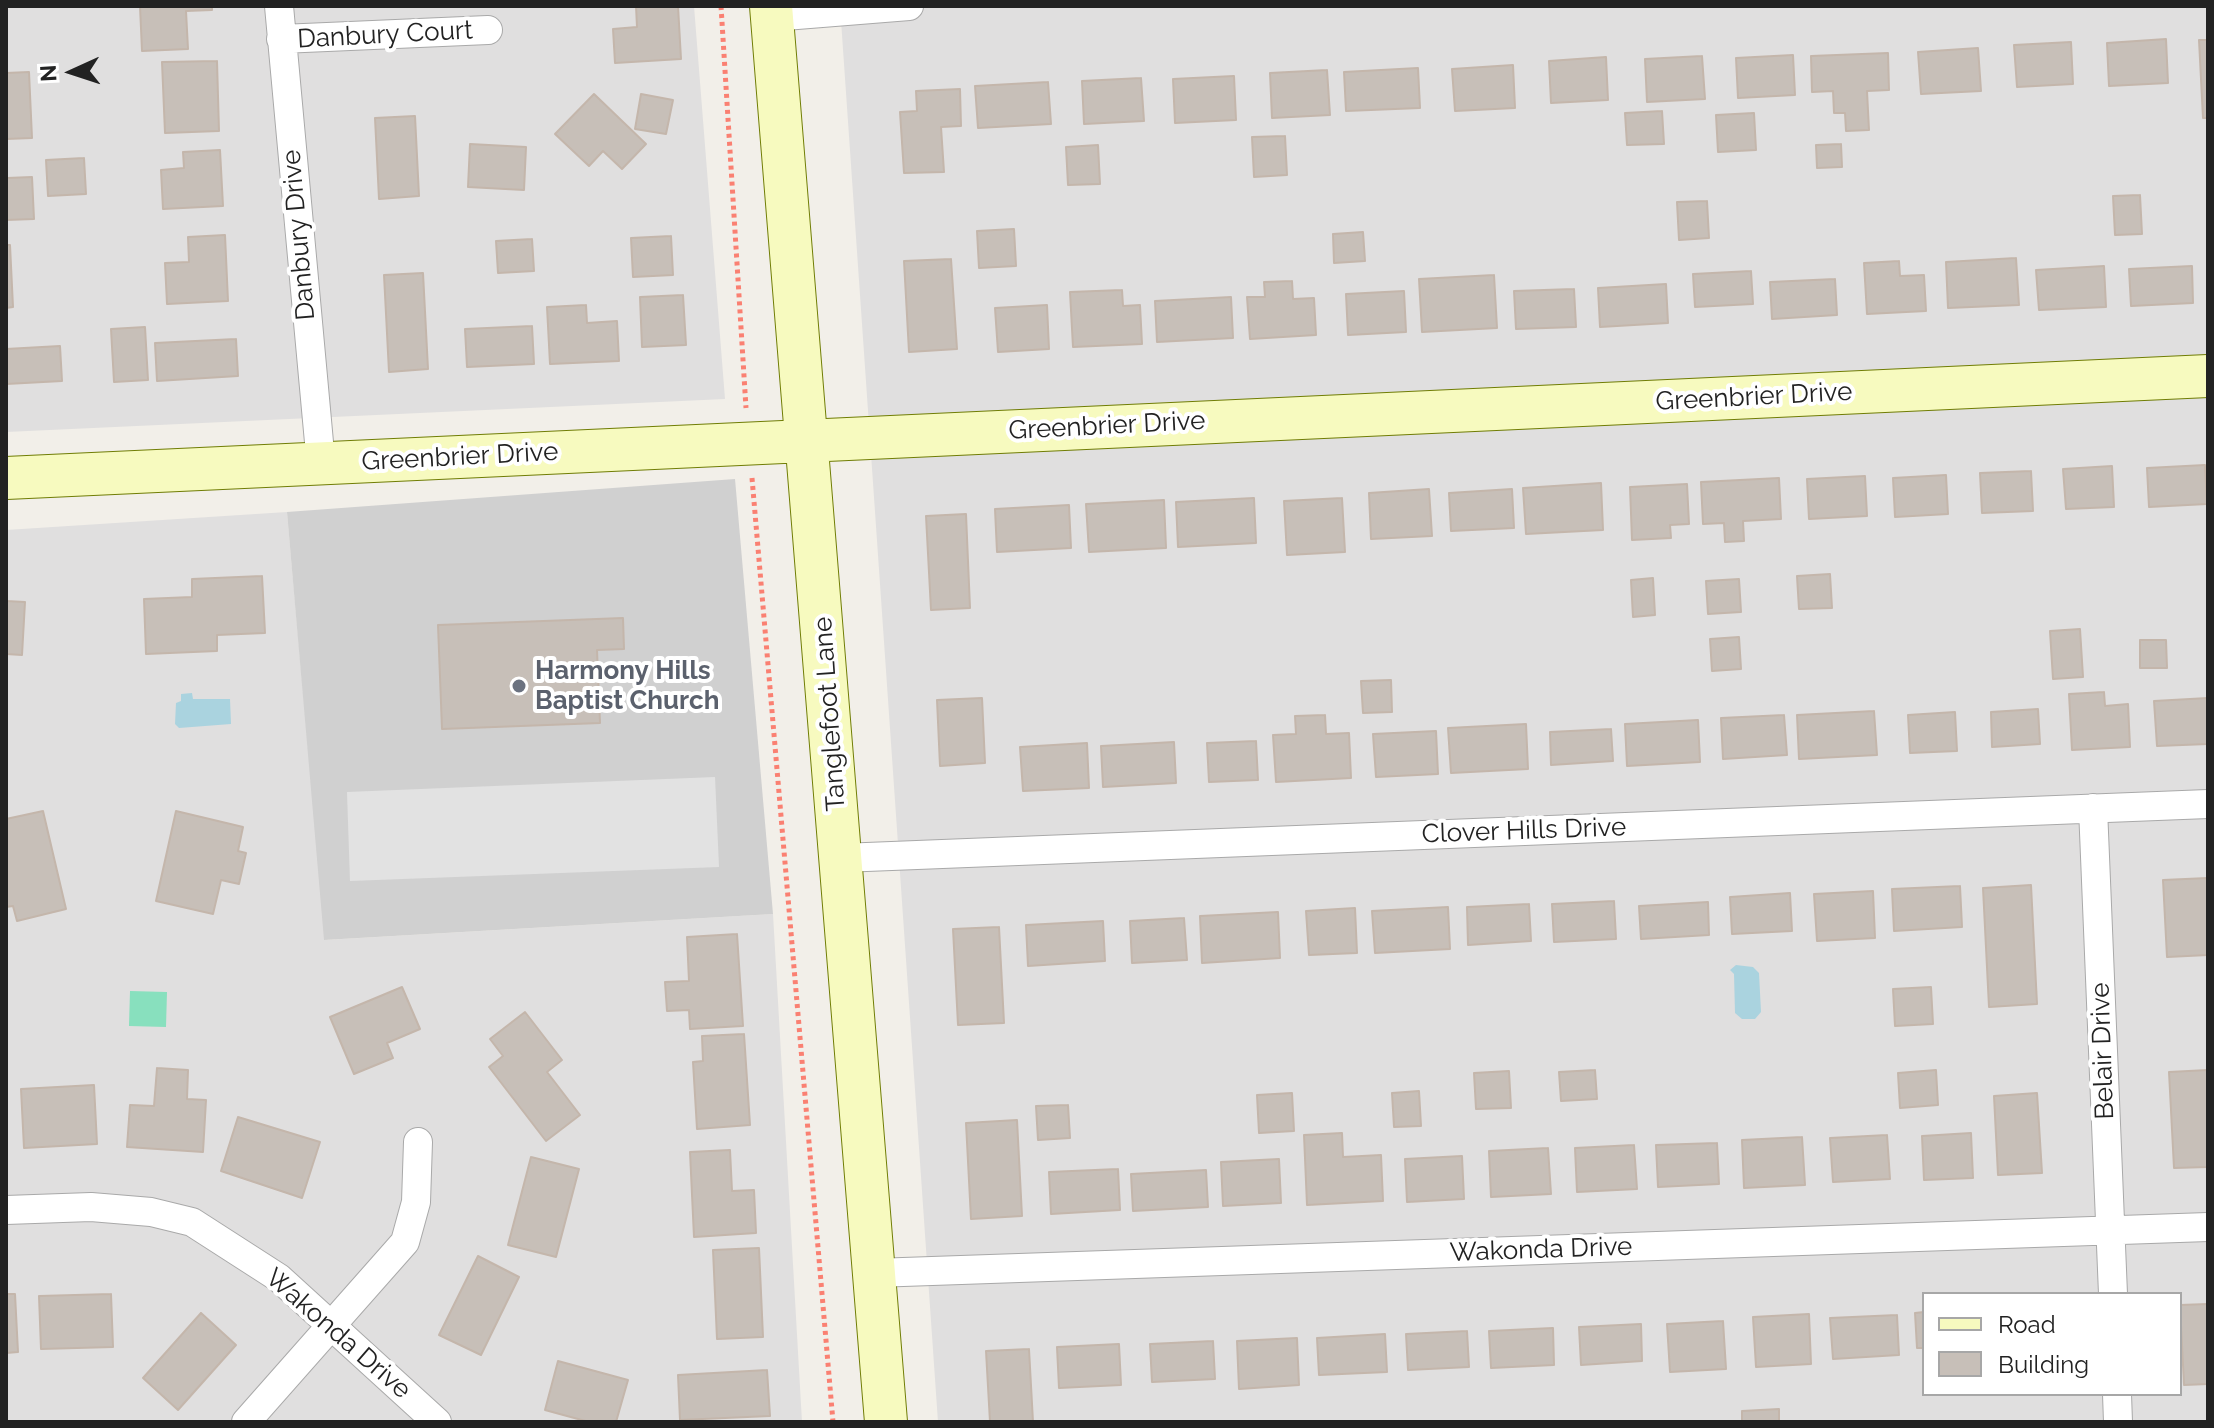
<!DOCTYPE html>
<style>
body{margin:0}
#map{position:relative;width:2214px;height:1428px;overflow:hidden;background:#f2efe9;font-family:Raleway,sans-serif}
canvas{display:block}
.frame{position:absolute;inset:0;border:8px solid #222;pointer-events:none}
.legend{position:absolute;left:1922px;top:1292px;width:260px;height:104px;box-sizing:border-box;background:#fff;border:2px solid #a7a7a7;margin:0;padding:10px 14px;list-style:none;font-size:24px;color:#222}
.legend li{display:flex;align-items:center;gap:16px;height:40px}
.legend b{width:40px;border:2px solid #a7a7a7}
.north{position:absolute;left:32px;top:32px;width:80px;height:80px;-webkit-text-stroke:6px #fff;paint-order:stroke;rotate:267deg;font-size:22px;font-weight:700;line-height:32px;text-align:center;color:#222}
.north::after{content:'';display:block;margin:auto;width:28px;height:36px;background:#222;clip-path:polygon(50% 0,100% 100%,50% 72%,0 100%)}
</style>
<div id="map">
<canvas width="2214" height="1428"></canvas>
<div class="frame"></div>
<ul class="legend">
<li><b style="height:10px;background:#f7fabf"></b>Road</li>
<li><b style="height:22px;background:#c7bfb8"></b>Building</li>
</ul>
<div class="north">N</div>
</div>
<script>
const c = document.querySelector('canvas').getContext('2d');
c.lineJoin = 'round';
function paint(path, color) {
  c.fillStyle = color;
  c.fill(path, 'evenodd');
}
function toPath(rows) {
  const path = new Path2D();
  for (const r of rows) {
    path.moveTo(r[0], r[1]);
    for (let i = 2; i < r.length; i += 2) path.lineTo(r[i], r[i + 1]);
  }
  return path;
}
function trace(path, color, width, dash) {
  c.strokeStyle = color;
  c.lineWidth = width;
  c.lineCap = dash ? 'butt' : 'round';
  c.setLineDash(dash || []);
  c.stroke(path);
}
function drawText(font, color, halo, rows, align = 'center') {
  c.font = font + ' Raleway,sans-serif';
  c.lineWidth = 8;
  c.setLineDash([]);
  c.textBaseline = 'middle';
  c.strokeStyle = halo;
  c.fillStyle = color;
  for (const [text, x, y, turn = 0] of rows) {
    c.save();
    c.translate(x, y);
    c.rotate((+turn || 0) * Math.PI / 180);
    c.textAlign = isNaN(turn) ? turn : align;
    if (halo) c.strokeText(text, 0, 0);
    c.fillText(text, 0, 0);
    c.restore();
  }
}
paint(toPath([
 [6,6,694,6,725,399,6,432],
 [840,6,2208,6,2208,1422,938,1422],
 [1924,1294,2180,1294,2180,1394,1924,1394],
 [287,512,325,940,773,914,802,1422,6,1422,6,530]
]), '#e0dfdf');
paint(toPath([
 [735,479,773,914,324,940,287,512]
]), '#d0d0d0');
paint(toPath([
 [130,991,167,992,166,1027,129,1026]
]), '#88e0be');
paint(toPath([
 [715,777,719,867,350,881,347,792]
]), '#e2e2e2');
paint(toPath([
 [192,693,193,699,230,699,231,724,179,728,175,724,176,703,181,701,181,694],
 [1736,965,1753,967,1759,973,1761,1012,1755,1019,1742,1019,1735,1013,1734,974,1730,970]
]), '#aad3df');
const building = toPath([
 [140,6,212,6,212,10,186,11,188,49,142,51,140,6],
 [636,6,678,6,681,59,615,63,613,29,637,27,636,6],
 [2166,39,2168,83,2109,86,2107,43,2166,39],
 [2199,40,2208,40,2208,118,2203,118,2199,40],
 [2071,42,2073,84,2017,87,2014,45,2071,42],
 [1978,48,1981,91,1921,94,1918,52,1978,48],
 [1888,53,1889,90,1867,91,1869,130,1846,131,1845,113,1834,113,1833,91,1812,92,1811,56,1888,53],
 [1793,55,1795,95,1738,98,1736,58,1793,55],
 [1702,56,1705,99,1647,102,1645,59,1702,56],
 [1606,57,1608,100,1551,103,1549,61,1606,57],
 [217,61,219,131,165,133,162,62,217,61],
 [1513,65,1515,108,1455,111,1452,69,1513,65],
 [1418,68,1420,108,1346,111,1344,72,1418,68],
 [1327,70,1330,115,1272,118,1270,73,1327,70],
 [29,72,32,138,6,139,6,73,29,72],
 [1234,76,1236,120,1175,123,1173,79,1234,76],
 [1141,78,1144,121,1084,124,1082,81,1141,78],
 [1048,82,1051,124,978,128,975,86,1048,82],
 [960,89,961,126,941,127,944,172,904,173,900,112,917,111,916,91,960,89],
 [594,94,646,144,622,169,603,151,589,166,555,134,594,94],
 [641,94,673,100,666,134,635,129,641,94],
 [1662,111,1664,144,1627,145,1625,113,1662,111],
 [1754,113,1756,150,1718,152,1716,115,1754,113],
 [415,116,419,196,379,199,375,118,415,116],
 [1285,136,1287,175,1254,177,1252,137,1285,136],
 [470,144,526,147,524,190,468,187,470,144],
 [1841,144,1842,167,1817,168,1816,145,1841,144],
 [1098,145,1100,184,1068,185,1066,147,1098,145],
 [220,150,223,206,163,209,161,170,184,168,183,152,220,150],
 [84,158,86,194,48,196,46,160,84,158],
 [6,166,7,178,32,177,34,219,6,220,6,166],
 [2140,195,2142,234,2115,235,2113,196,2140,195],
 [1707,201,1709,238,1679,240,1677,202,1707,201],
 [1014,229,1016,266,979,268,977,231,1014,229],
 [1363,232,1365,261,1334,263,1333,234,1363,232],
 [225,235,228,301,167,304,165,263,189,262,188,237,225,235],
 [671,236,673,275,633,277,631,238,671,236],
 [532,239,534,271,498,273,496,241,532,239],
 [6,245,10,245,13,307,6,308,6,245],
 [2016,258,2019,305,1948,308,1946,262,2016,258],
 [951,259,957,349,909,352,904,261,951,259],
 [1899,261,1900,276,1924,275,1926,311,1867,314,1864,263,1899,261],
 [2104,266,2106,307,2039,310,2036,270,2104,266],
 [2192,266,2193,303,2131,306,2129,269,2192,266],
 [1751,271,1753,304,1695,307,1693,274,1751,271],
 [423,273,428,369,389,372,384,275,423,273],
 [1494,275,1497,328,1422,332,1419,279,1494,275],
 [1835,279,1837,315,1772,319,1770,282,1835,279],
 [1292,281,1293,299,1314,298,1316,335,1250,339,1247,297,1265,297,1264,282,1292,281],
 [1666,284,1668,323,1600,327,1598,288,1666,284],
 [1574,289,1576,327,1516,329,1514,291,1574,289],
 [1122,290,1123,306,1140,305,1142,344,1073,347,1070,292,1122,290],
 [1404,291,1406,332,1348,335,1346,294,1404,291],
 [683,295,686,345,642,347,640,297,683,295],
 [1231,297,1233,338,1157,342,1155,301,1231,297],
 [586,305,587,323,617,321,619,361,550,364,547,307,586,305],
 [1047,305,1049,349,998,352,995,308,1047,305],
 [532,326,534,364,467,367,465,329,532,326],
 [145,327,148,380,114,382,111,329,145,327],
 [236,339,238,376,157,381,155,343,236,339],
 [60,346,62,381,6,384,6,349,60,346],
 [2205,465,2207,504,2149,507,2147,468,2205,465],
 [2112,466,2114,507,2066,509,2063,469,2112,466],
 [2031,471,2033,511,1982,513,1980,473,2031,471],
 [1946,475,1948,514,1895,517,1893,478,1946,475],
 [1865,476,1867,516,1809,519,1807,479,1865,476],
 [1779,478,1781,519,1743,521,1744,541,1725,542,1724,523,1703,524,1701,482,1779,478],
 [1601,483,1603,530,1526,534,1523,488,1601,483],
 [1687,484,1689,524,1670,525,1671,538,1632,540,1630,487,1687,484],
 [1429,489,1432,536,1371,539,1369,493,1429,489],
 [1512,489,1514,528,1451,531,1449,493,1512,489],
 [1254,498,1256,543,1178,547,1176,502,1254,498],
 [1342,498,1345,552,1287,555,1284,501,1342,498],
 [1164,500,1166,548,1089,552,1086,504,1164,500],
 [1069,505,1071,548,997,552,995,509,1069,505],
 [966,514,970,608,931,610,926,516,966,514],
 [1830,574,1832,608,1799,609,1797,576,1830,574],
 [262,576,265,633,217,635,217,651,146,654,144,599,192,597,192,579,262,576],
 [1653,578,1655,615,1633,617,1631,580,1653,578],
 [1739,579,1741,612,1708,614,1706,581,1739,579],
 [6,601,25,602,22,655,6,654,6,601],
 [623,618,624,649,597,650,600,723,442,729,438,625,623,618],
 [2080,629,2083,677,2053,679,2050,631,2080,629],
 [1739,637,1741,669,1712,671,1710,639,1739,637],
 [2140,640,2166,640,2167,668,2140,668,2140,640],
 [1391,680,1392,712,1363,713,1361,681,1391,680],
 [2104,692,2105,706,2128,704,2130,747,2072,750,2069,694,2104,692],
 [982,698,985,763,940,766,937,700,982,698],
 [2208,698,2208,744,2157,746,2154,701,2208,698],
 [2038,709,2040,744,1992,747,1991,712,2038,709],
 [1874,711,1877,755,1799,759,1797,715,1874,711],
 [1955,712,1957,751,1910,753,1908,715,1955,712],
 [1325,715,1326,734,1349,733,1351,778,1276,782,1273,735,1296,734,1295,716,1325,715],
 [1784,715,1787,755,1723,759,1721,718,1784,715],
 [1698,720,1700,762,1627,766,1625,724,1698,720],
 [1526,724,1528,769,1451,773,1448,728,1526,724],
 [1611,729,1613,761,1551,765,1550,732,1611,729],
 [1436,731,1438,774,1376,777,1373,734,1436,731],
 [1256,741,1258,780,1209,782,1207,743,1256,741],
 [1174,742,1176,783,1103,787,1101,746,1174,742],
 [1087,743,1089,788,1023,791,1020,747,1087,743],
 [43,811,66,909,17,921,13,906,6,907,6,819,43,811],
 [176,811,243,827,238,851,246,853,239,884,221,880,213,914,156,901,176,811],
 [2208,878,2208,955,2167,957,2163,880,2208,878],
 [2031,885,2037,1004,1989,1007,1983,888,2031,885],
 [1960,886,1962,927,1894,931,1892,889,1960,886],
 [1873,891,1875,938,1817,941,1814,894,1873,891],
 [1790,893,1792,931,1732,934,1730,897,1790,893],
 [1614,901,1616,939,1554,942,1552,904,1614,901],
 [1708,902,1709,935,1641,939,1639,906,1708,902],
 [1529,904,1531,941,1468,945,1467,907,1529,904],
 [1448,907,1450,949,1375,953,1372,911,1448,907],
 [1355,908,1357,953,1309,955,1306,911,1355,908],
 [1278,912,1280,958,1202,963,1200,916,1278,912],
 [1184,918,1187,960,1132,963,1130,921,1184,918],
 [1103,921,1105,961,1028,966,1026,925,1103,921],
 [999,927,1004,1023,958,1025,953,929,999,927],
 [737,934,743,1026,690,1029,689,1010,667,1011,665,982,689,981,687,937,737,934],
 [402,987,420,1029,387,1043,393,1058,354,1074,330,1017,402,987],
 [1931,987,1933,1024,1895,1026,1893,989,1931,987],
 [525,1012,562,1060,547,1072,580,1115,546,1141,489,1067,503,1056,490,1039,525,1012],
 [744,1034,750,1125,697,1129,693,1062,703,1061,702,1036,744,1034],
 [157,1068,188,1070,187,1099,206,1100,203,1152,127,1147,130,1105,154,1106,157,1068],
 [1595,1070,1597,1099,1561,1101,1559,1072,1595,1070],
 [1936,1070,1938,1105,1900,1108,1898,1073,1936,1070],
 [2208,1070,2208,1167,2174,1168,2169,1072,2208,1070],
 [1509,1071,1511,1108,1476,1109,1474,1073,1509,1071],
 [94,1085,97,1144,24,1148,21,1089,94,1085],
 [1419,1091,1421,1126,1394,1127,1392,1093,1419,1091],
 [1292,1093,1294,1131,1259,1133,1257,1095,1292,1093],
 [2037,1093,2042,1173,1998,1175,1994,1096,2037,1093],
 [1068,1105,1070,1138,1038,1140,1036,1106,1068,1105],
 [238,1117,320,1142,302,1198,221,1171,238,1117],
 [1017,1120,1022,1216,971,1219,966,1123,1017,1120],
 [1342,1133,1343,1157,1381,1155,1383,1201,1307,1205,1304,1135,1342,1133],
 [1971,1133,1973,1178,1924,1180,1922,1136,1971,1133],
 [1887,1135,1890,1179,1833,1182,1830,1138,1887,1135],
 [1802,1137,1805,1185,1744,1188,1742,1140,1802,1137],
 [1717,1143,1719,1184,1658,1187,1656,1145,1717,1143],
 [1634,1145,1637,1189,1577,1192,1575,1148,1634,1145],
 [1548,1148,1551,1194,1491,1197,1489,1151,1548,1148],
 [730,1150,732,1191,754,1190,756,1233,694,1237,690,1152,730,1150],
 [1462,1156,1464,1199,1407,1202,1405,1159,1462,1156],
 [531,1157,579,1169,556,1257,508,1245,531,1157],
 [1279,1159,1281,1203,1223,1206,1221,1162,1279,1159],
 [1118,1169,1120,1210,1051,1214,1049,1172,1118,1169],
 [1206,1170,1208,1207,1133,1211,1131,1174,1206,1170],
 [759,1248,763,1337,717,1339,713,1250,759,1248],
 [478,1256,519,1277,481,1355,439,1335,478,1256],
 [6,1294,15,1294,18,1352,6,1353,6,1294],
 [111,1294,113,1347,41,1349,39,1296,111,1294],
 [2208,1304,2208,1384,2184,1385,2180,1305,2208,1304],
 [1924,1312,1924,1348,1917,1348,1915,1313,1924,1312],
 [201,1313,236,1345,178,1410,143,1378,201,1313],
 [1809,1314,1811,1364,1756,1367,1753,1317,1809,1314],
 [1897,1315,1899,1355,1833,1359,1830,1318,1897,1315],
 [1723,1321,1726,1369,1670,1372,1667,1324,1723,1321],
 [1641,1324,1642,1361,1581,1365,1579,1327,1641,1324],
 [1553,1328,1554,1365,1491,1368,1489,1331,1553,1328],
 [1467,1331,1469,1367,1408,1370,1406,1334,1467,1331],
 [1385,1334,1387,1372,1319,1375,1317,1338,1385,1334],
 [1297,1338,1299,1385,1239,1389,1237,1341,1297,1338],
 [1213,1341,1215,1379,1152,1382,1150,1344,1213,1341],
 [1119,1344,1121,1385,1059,1388,1057,1347,1119,1344],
 [1029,1349,1033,1422,990,1422,986,1351,1029,1349],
 [558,1361,628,1380,616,1422,589,1422,545,1410,558,1361],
 [767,1370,770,1416,680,1420,678,1375,767,1370],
 [1779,1409,1779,1422,1742,1422,1742,1411,1779,1409]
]);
paint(building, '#c7bfb8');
trace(building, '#c4b6ab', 2);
const street = toPath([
 [279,6,321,464],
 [772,17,909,6],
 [281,39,488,30],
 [2093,808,2113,1294],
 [841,858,2208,804],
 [6,1210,91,1207,151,1212,192,1222,279,1278,437,1422],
 [874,1273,2208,1227],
 [2117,1394,2118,1422],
 [246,1422,405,1242,416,1202,418,1142]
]);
const secondary = toPath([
 [771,6,886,1422],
 [6,478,2208,376]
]);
trace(street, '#a9a9a9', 30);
trace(secondary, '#707d05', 44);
trace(toPath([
 [721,6,746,408],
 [752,478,833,1422]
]), '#fa8072', 5, [4, 4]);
trace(street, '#fff', 28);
trace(secondary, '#f7fabf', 42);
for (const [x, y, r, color] of [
 [519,686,8,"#6b7280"]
]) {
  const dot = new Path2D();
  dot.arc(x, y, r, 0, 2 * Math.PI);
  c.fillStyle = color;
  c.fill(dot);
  trace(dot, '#fff', 3);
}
drawText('26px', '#222', '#fff', [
 ["Danbury Court",385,35,-3],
 ["Danbury Drive",299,235,-95],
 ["Greenbrier Drive",1754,397,-3],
 ["Greenbrier Drive",1107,426,-3],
 ["Greenbrier Drive",460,457,-3],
 ["Tanglefoot Lane",830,714,-94],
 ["Clover Hills Drive",1524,831,-2],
 ["Belair Drive",2103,1051,-92],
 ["Wakonda Drive",1541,1250,-2],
 ["Wakonda Drive",338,1334,41]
]);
drawText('bold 26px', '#5b616d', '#fff', [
 ["Harmony Hills",535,671],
 ["Baptist Church",535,701]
], 'left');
</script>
